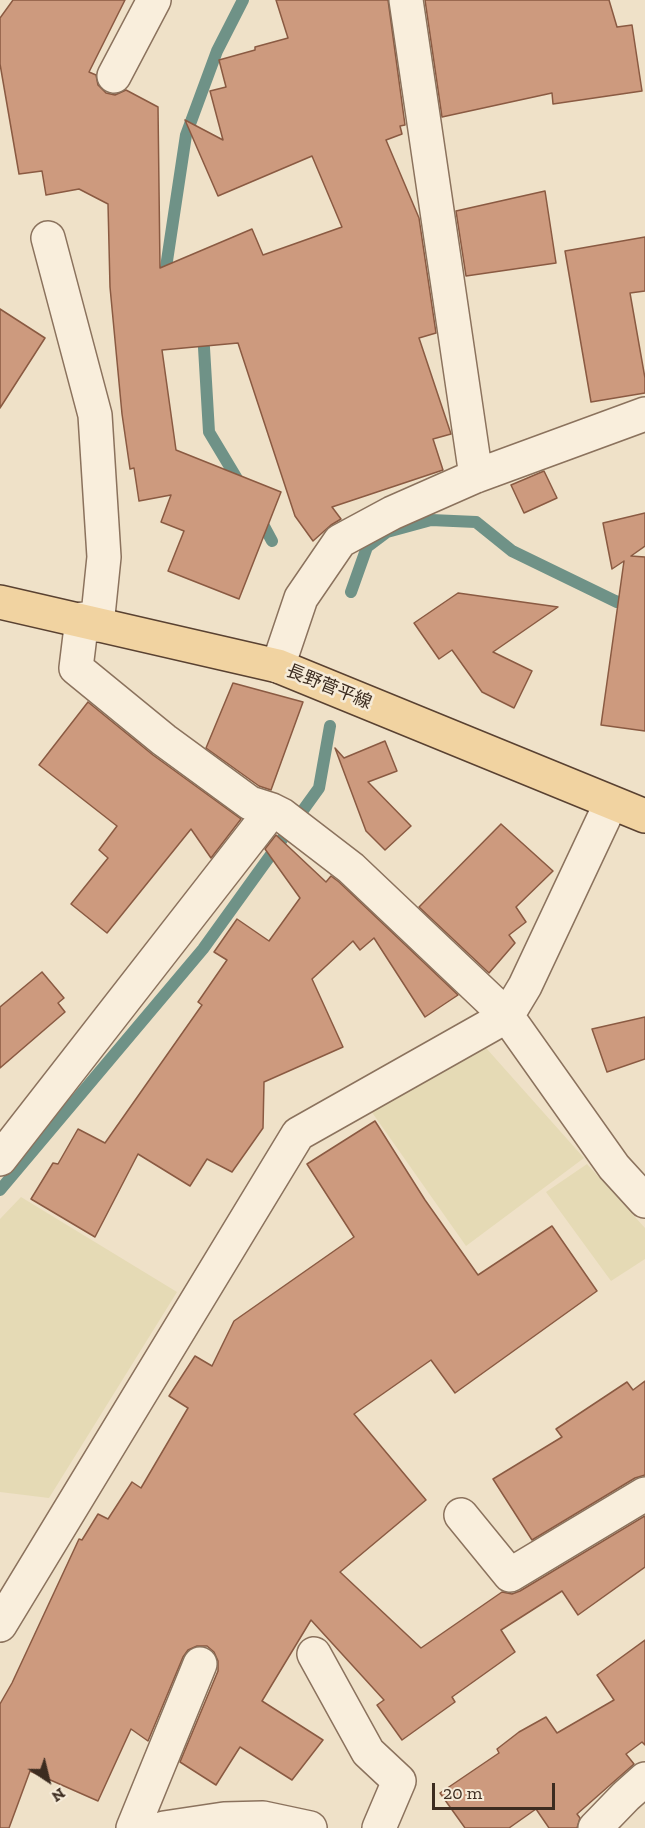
<!DOCTYPE html>
<meta charset="utf-8">
<style>
body{margin:0}
#map{position:relative;width:645px;height:1828px;overflow:hidden;background:#efe1c8;font-family:"Zilla Slab",serif}
canvas{display:block}
.north{position:absolute;left:18px;top:1750px;width:60px;height:60px;-webkit-text-stroke:4px #f6ebd8;paint-order:stroke;rotate:145deg;font-size:16px;font-weight:700;line-height:24px;text-align:center;color:#3c2c20}
.north::after{content:'';display:block;margin:auto;width:21px;height:27px;background:#3c2c20;clip-path:polygon(50% 0,100% 100%,50% 72%,0 100%)}
.scale{position:absolute;left:432px;top:1783px;width:123px;height:27px;box-sizing:border-box;border:3px solid #3c2c20;border-top:0;padding-left:8px;font-size:18px;line-height:21px;white-space:nowrap;color:#3c2c20;-webkit-text-stroke:4px #f6ebd8;paint-order:stroke}
</style>
<div id="map">
<canvas width="645" height="1828"></canvas>
<div class="north">N</div>
<div class="scale">20 m</div>
</div>
<script>
const c = document.querySelector('canvas').getContext('2d');
c.lineJoin = 'round';
function paint(path, color) {
  c.fillStyle = color;
  c.fill(path, 'evenodd');
}
function toPath(rows) {
  const path = new Path2D();
  for (const r of rows) {
    path.moveTo(r[0], r[1]);
    for (let i = 2; i < r.length; i += 2) path.lineTo(r[i], r[i + 1]);
  }
  return path;
}
function trace(path, color, width, dash) {
  c.strokeStyle = color;
  c.lineWidth = width;
  c.lineCap = dash ? 'butt' : 'round';
  c.setLineDash(dash || []);
  c.stroke(path);
}
function drawText(font, color, halo, rows, align = 'center') {
  c.font = font + ' "Zilla Slab","Noto Sans JP",serif';
  c.lineWidth = 5;
  c.setLineDash([]);
  c.textBaseline = 'middle';
  c.strokeStyle = halo;
  c.fillStyle = color;
  for (const [text, x, y, turn = 0] of rows) {
    c.save();
    c.translate(x, y);
    c.rotate((+turn || 0) * Math.PI / 180);
    c.textAlign = isNaN(turn) ? turn : align;
    if (halo) c.strokeText(text, 0, 0);
    c.fillText(text, 0, 0);
    c.restore();
  }
}
paint(toPath([
 [479,1040,584,1158,466,1246,371,1111],
 [587,1164,645,1228,645,1259,611,1281,546,1192],
 [21,1197,177,1292,49,1498,0,1492,0,1219]
]), '#e5dab5');
trace(toPath([
 [169,278,165,274,186,135,217,51,243,0],
 [203,331,209,432,242,487],
 [258,515,272,541],
 [351,592,367,547,387,532,431,520,476,522,512,551,617,602,645,599],
 [0,1190,203,949,319,788,330,726]
]), '#6f9287', 12);
const building = toPath([
 [13,0,125,0,89,72,96,75,98,85,106,93,115,95,126,90,158,107,160,268,252,229,263,255,342,227,312,156,218,196,185,120,223,140,210,91,226,87,219,60,255,50,255,47,288,38,276,0,388,0,405,125,400,126,402,134,386,140,419,218,436,333,419,338,451,434,433,439,443,470,332,507,341,519,331,525,313,541,295,516,238,343,162,350,176,450,281,492,239,599,168,571,184,531,161,522,171,495,139,501,134,468,130,469,122,414,110,287,108,204,79,189,46,195,42,171,19,174,0,64,0,18,13,0],
 [425,0,609,0,617,27,632,25,642,91,553,104,552,93,442,117,425,0],
 [545,191,556,263,466,276,456,211,545,191],
 [645,237,645,291,630,293,645,378,645,393,591,402,565,251,645,237],
 [0,309,45,338,0,408,0,309],
 [544,471,557,498,524,513,511,485,544,471],
 [645,513,645,546,631,556,645,557,645,731,601,725,624,561,612,569,603,523,645,513],
 [458,593,558,607,493,652,532,671,514,708,482,692,452,650,439,659,414,623,458,593],
 [233,683,303,702,271,790,259,786,206,748,233,683],
 [88,702,153,755,241,819,211,858,191,829,107,933,71,904,108,858,99,850,117,826,39,765,88,702],
 [385,741,397,771,368,782,411,826,385,850,366,831,335,748,344,758,385,741],
 [501,824,553,871,516,907,526,922,509,935,515,943,489,973,419,907,501,824],
 [276,835,326,882,331,876,339,882,458,995,425,1017,374,938,360,950,353,941,312,979,343,1047,264,1082,263,1128,232,1172,207,1159,190,1186,138,1154,95,1237,31,1199,53,1163,58,1164,78,1129,105,1143,202,1005,198,1002,227,960,214,952,237,919,269,941,300,898,265,849,276,835],
 [42,972,64,998,58,1003,65,1012,0,1068,0,1007,42,972],
 [645,1017,645,1059,607,1072,592,1029,645,1017],
 [375,1121,425,1200,478,1275,552,1226,597,1291,455,1393,431,1360,354,1414,426,1500,340,1572,421,1648,502,1592,512,1594,520,1591,645,1516,645,1567,578,1615,562,1591,501,1630,515,1652,452,1697,455,1702,402,1740,377,1705,384,1700,311,1620,262,1701,323,1740,292,1780,240,1747,216,1785,180,1762,218,1671,218,1661,214,1652,207,1646,197,1646,188,1650,183,1657,148,1741,131,1729,98,1801,30,1771,9,1828,0,1828,0,1704,12,1683,79,1539,82,1540,98,1514,108,1519,132,1482,141,1488,188,1408,169,1396,195,1356,212,1366,234,1321,354,1237,307,1164,375,1121],
 [645,1381,645,1475,635,1478,532,1540,493,1479,562,1437,556,1429,627,1382,633,1390,645,1381],
 [645,1640,645,1745,642,1742,626,1754,634,1764,577,1814,580,1818,577,1828,549,1828,536,1809,509,1828,465,1828,440,1793,499,1753,497,1749,519,1732,546,1717,557,1733,614,1700,597,1675,645,1640]
]);
paint(building, '#cd9a7e');
trace(building, '#8a5a42', 1.5);
const minor = toPath([
 [406,0,476,476],
 [114,76,154,0],
 [48,238,95,415,104,557,97,625],
 [82,619,76,668,164,740,250,803,272,810,282,815,351,868,507,1016,614,1167,645,1201],
 [278,666,301,598,340,541,392,513,476,476,645,414],
 [0,1159,272,810],
 [461,1515,510,1575,645,1494],
 [0,1625,298,1134,507,1016,525,986,611,803],
 [314,1654,368,1752,399,1781,379,1828],
 [133,1828,200,1664],
 [164,1828,224,1819,263,1818,310,1828],
 [595,1828,626,1796,645,1779]
]);
const major = toPath([
 [0,602,278,666,645,816]
]);
trace(minor, '#8b725d', 36);
trace(major, '#594131', 36);
trace(minor, '#f9eedc', 33);
trace(major, '#f1d3a1', 33);
drawText('18px', '#3c2c20', '#f6ebd8', [
 ["長野菅平線",329,687,22]
]);
</script>
